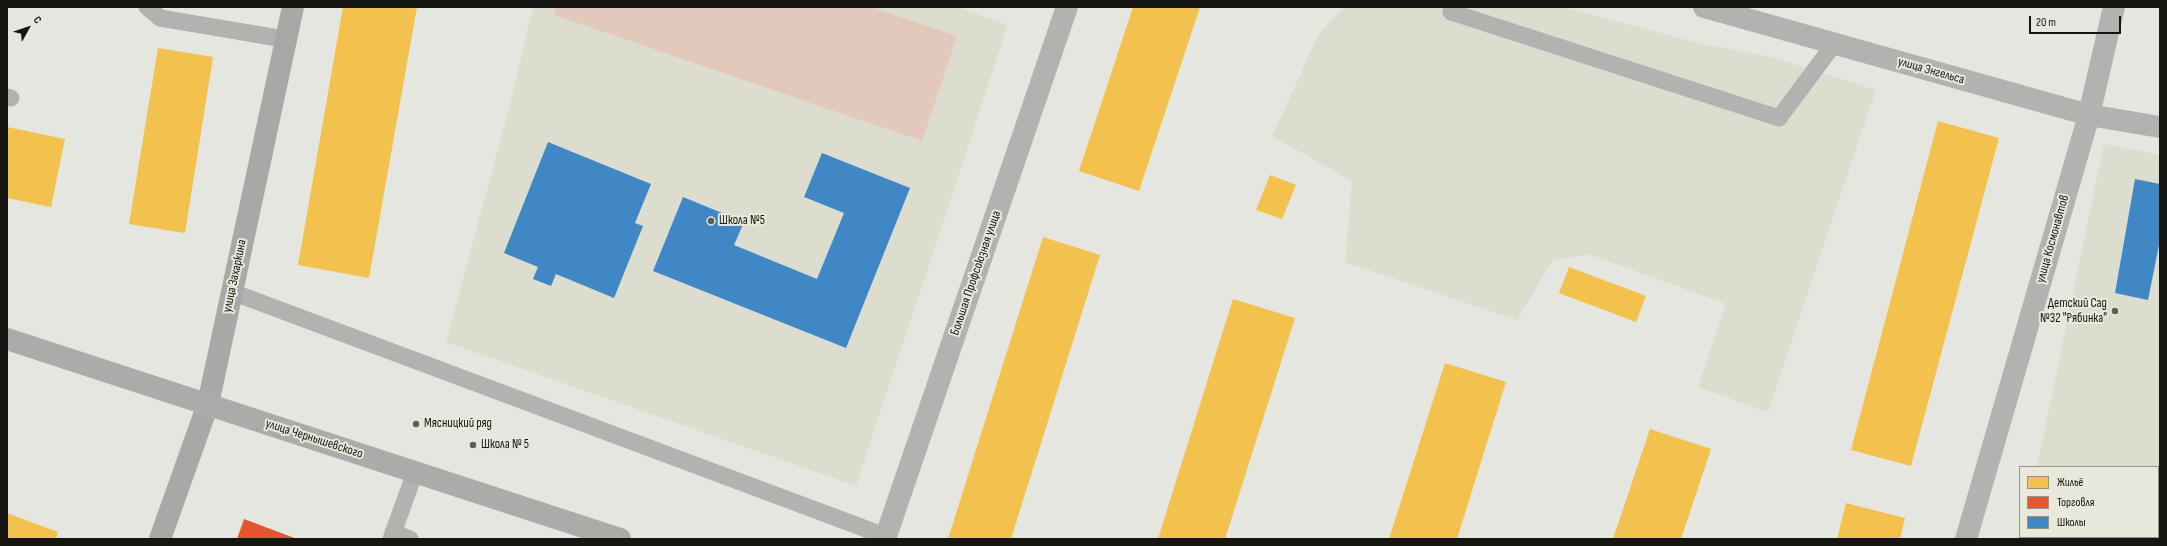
<!DOCTYPE html>
<meta charset="utf-8">
<style>
body{margin:0}
#map{position:relative;width:2167px;height:546px;overflow:hidden;background:#e5e6df;font-family:"Sofia Sans Condensed",sans-serif}
canvas{display:block}
.frame{position:absolute;inset:0;border:8px solid #151511;pointer-events:none}
.legend{position:absolute;left:2019px;top:466px;width:140px;height:72px;box-sizing:border-box;background:#e8e9dc;border:1px solid #94948b;margin:0;padding:5px 7px;list-style:none;font-size:12px;color:#151511}
.legend li{display:flex;align-items:center;gap:8px;height:20px}
.legend b{width:20px;border:1px solid #94948b}
.north{position:absolute;left:8px;top:8px;width:40px;height:40px;-webkit-text-stroke:3px #e8e9dc;paint-order:stroke;rotate:50deg;font-size:11px;font-weight:700;line-height:16px;text-align:center;color:#151511}
.north::after{content:'';display:block;margin:auto;width:14px;height:18px;background:#151511;clip-path:polygon(50% 0,100% 100%,50% 72%,0 100%)}
.scale{position:absolute;left:2029px;top:16px;width:92px;height:18px;box-sizing:border-box;border:2px solid #151511;border-top:0;padding-left:5px;font-size:12px;line-height:14px;white-space:nowrap;color:#151511;-webkit-text-stroke:3px #e8e9dc;paint-order:stroke}
</style>
<div id="map">
<canvas width="2167" height="546"></canvas>
<div class="frame"></div>
<ul class="legend">
<li><b style="height:11px;background:#f2c14e"></b>Жильё</li>
<li><b style="height:11px;background:#e4572e"></b>Торговля</li>
<li><b style="height:11px;background:#3f88c5"></b>Школы</li>
</ul>
<div class="north">С</div>
<div class="scale">20 m</div>
</div>
<script>
const c = document.querySelector('canvas').getContext('2d');
c.lineJoin = 'round';
function paint(path, color) {
  c.fillStyle = color;
  c.fill(path, 'evenodd');
}
function toPath(rows) {
  const path = new Path2D();
  for (const r of rows) {
    path.moveTo(r[0], r[1]);
    for (let i = 2; i < r.length; i += 2) path.lineTo(r[i], r[i + 1]);
  }
  return path;
}
function trace(path, color, width, dash) {
  c.strokeStyle = color;
  c.lineWidth = width;
  c.lineCap = dash ? 'butt' : 'round';
  c.setLineDash(dash || []);
  c.stroke(path);
}
function drawText(font, color, halo, rows, align = 'center') {
  c.font = font + ' "Sofia Sans Condensed",sans-serif';
  c.lineWidth = 4;
  c.setLineDash([]);
  c.textBaseline = 'middle';
  c.strokeStyle = halo;
  c.fillStyle = color;
  for (const [text, x, y, turn = 0] of rows) {
    c.save();
    c.translate(x, y);
    c.rotate((+turn || 0) * Math.PI / 180);
    c.textAlign = isNaN(turn) ? turn : align;
    if (halo) c.strokeText(text, 0, 0);
    c.fillText(text, 0, 0);
    c.restore();
  }
}
paint(toPath([
 [533,7,957,7,1008,25,856,486,446,342,511,101],
 [1344,7,1563,7,1698,43,1775,58,1876,90,1768,412,1698,387,1726,304,1589,254,1552,261,1517,320,1345,262,1352,181,1272,136,1320,32],
 [2104,144,2160,155,2160,515,2158,514,2158,467,2037,467]
]), '#dcddce');
paint(toPath([
 [557,7,871,7,957,36,922,141,554,15]
]), '#e2c9bc');
paint(toPath([
 [343,7,417,7,369,278,298,265],
 [1133,7,1200,7,1139,191,1079,171],
 [158,48,213,57,185,233,129,224],
 [1938,121,1999,138,1911,466,1851,450],
 [7,127,65,139,51,207,7,198],
 [1270,175,1296,185,1282,219,1256,210],
 [1043,237,1100,255,1011,539,948,539],
 [1569,267,1646,296,1636,322,1559,293],
 [1233,299,1295,318,1225,539,1158,539],
 [1445,363,1506,382,1457,539,1389,539],
 [1650,429,1711,449,1681,539,1613,539],
 [1846,503,1905,518,1900,539,1837,539],
 [7,513,58,532,56,539,7,539],
 [2050,537,2087,537,2093,539,2050,539]
]), '#f2c14e');
paint(toPath([
 [244,519,297,539,237,539]
]), '#e4572e');
paint(toPath([
 [548,142,651,184,635,223,643,226,614,298,556,274,551,286,533,279,538,267,504,253],
 [822,153,910,188,846,348,653,271,683,197,744,222,734,245,817,279,844,213,804,197],
 [2135,179,2160,184,2160,240,2148,300,2115,293]
]), '#3f88c5');
trace(toPath([
 [147,7,160,18,284,39],
 [1453,7,1451,12,1779,118,1834,44],
 [7,97,11,98],
 [232,292,885,536],
 [393,532,410,539],
 [391,539,415,472]
]), '#b2b3b1', 17);
trace(toPath([
 [1704,7,2089,115,2160,127],
 [885,539,1067,7],
 [1966,539,2089,115,2114,7]
]), '#b2b3b1', 22);
trace(toPath([
 [160,539,208,404,293,7]
]), '#a8a9a7', 22);
trace(toPath([
 [7,339,620,539]
]), '#aaaca9', 22);
for (const [x, y, r, color] of [
 [711,221,4,"#5e5e59"],
 [2115,311,4,"#5e5e59"],
 [416,424,4,"#5e5e59"],
 [473,445,4,"#5e5e59"]
]) {
  const dot = new Path2D();
  dot.arc(x, y, r, 0, 2 * Math.PI);
  c.fillStyle = color;
  c.fill(dot);
  trace(dot, '#e8e9dc', 1.5);
}
drawText('13px', '#151511', '#e8e9dc', [
 ["улица Энгельса",1931,71,16],
 ["улица Космонавтов",2053,239,-74],
 ["Большая Профсоюзная улица",976,273,-71],
 ["улица Захаркина",235,276,-78],
 ["улица Чернышевского",314,439,18]
]);
drawText('13px', '#151511', '#e8e9dc', [
 ["Школа №5",719,221],
 ["Детский Сад",2107,304,"right"],
 ["№32 \"Рябинка\"",2107,319,"right"],
 ["Мясницкий ряд",424,424],
 ["Школа № 5",481,445]
], 'left');
</script>
